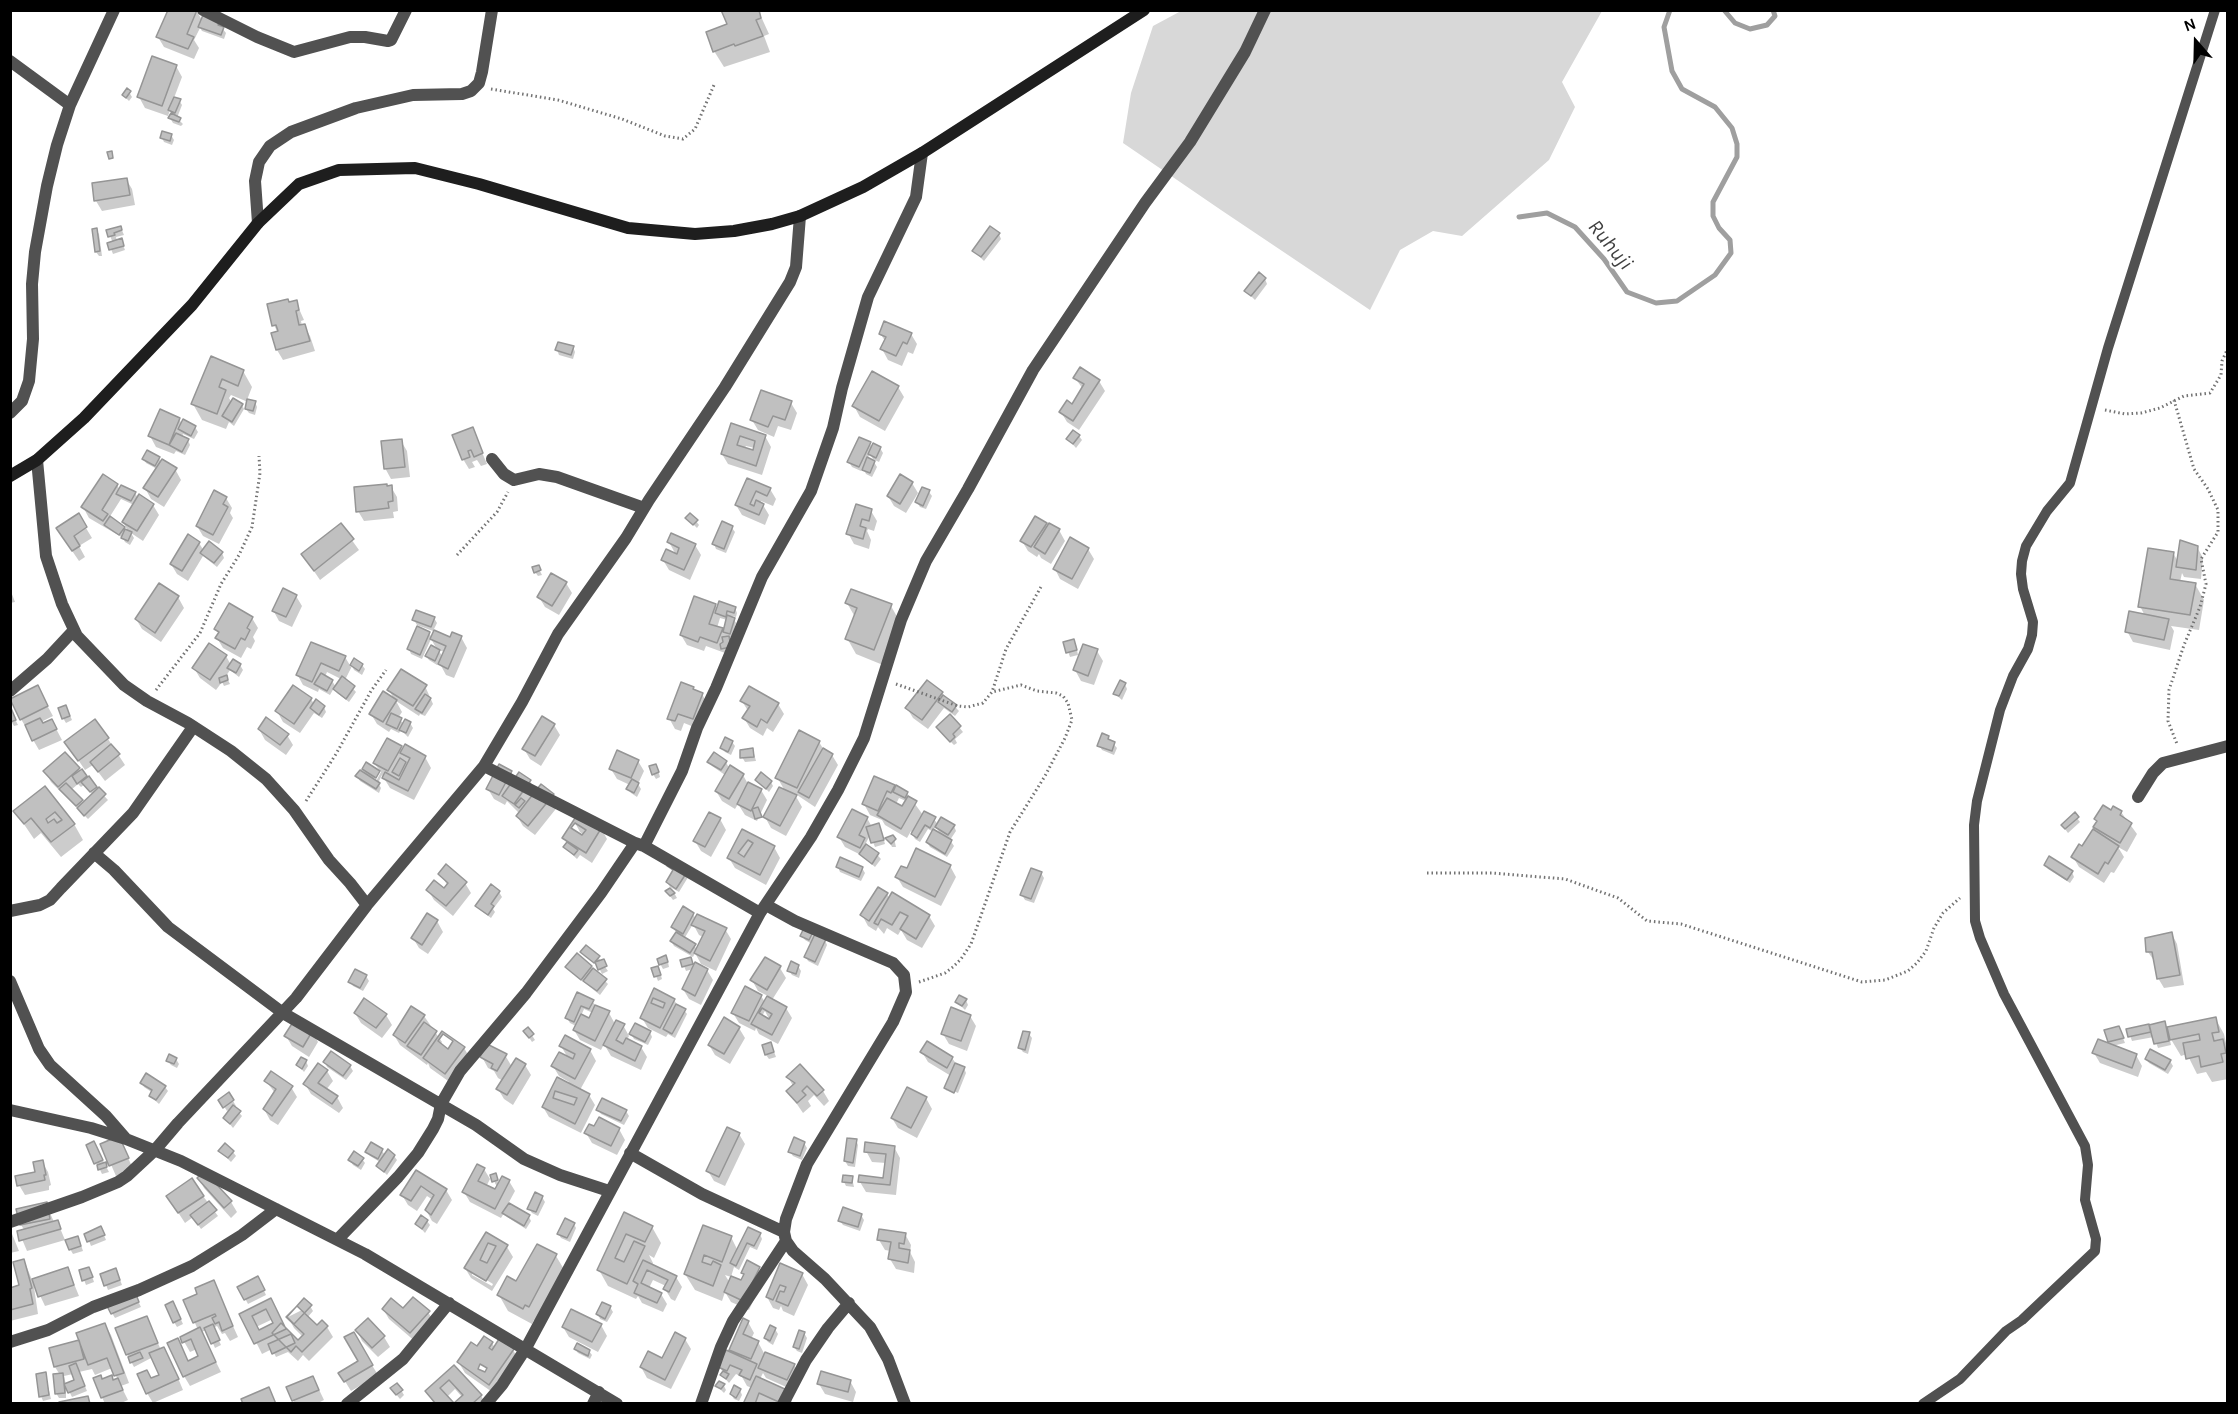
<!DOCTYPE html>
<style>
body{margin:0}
#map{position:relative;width:2238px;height:1414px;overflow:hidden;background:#fff;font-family:Karla,sans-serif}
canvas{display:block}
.frame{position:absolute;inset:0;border:12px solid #000;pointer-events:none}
.north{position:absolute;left:2166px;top:12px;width:60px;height:60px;-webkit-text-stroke:4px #fff;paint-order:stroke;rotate:340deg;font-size:16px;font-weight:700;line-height:24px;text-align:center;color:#000}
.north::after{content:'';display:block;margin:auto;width:21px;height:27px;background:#000;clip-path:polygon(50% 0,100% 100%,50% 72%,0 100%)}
</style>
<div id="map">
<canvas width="2238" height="1414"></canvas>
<div class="frame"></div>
<div class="north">N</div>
</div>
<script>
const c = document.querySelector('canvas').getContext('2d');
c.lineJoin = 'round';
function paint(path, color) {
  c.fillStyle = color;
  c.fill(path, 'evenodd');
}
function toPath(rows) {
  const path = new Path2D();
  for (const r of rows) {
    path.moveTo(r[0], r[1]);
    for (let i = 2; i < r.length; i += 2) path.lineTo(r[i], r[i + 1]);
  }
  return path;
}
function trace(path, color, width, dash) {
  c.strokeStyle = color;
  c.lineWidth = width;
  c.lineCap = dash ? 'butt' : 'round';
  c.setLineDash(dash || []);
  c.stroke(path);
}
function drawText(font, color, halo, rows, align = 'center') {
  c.font = font + ' Karla,sans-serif';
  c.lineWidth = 4.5;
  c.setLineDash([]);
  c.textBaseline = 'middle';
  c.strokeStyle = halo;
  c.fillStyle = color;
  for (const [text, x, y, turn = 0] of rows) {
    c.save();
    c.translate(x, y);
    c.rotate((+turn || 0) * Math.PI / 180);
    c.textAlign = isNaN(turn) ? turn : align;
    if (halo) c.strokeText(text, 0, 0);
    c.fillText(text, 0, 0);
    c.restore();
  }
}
paint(toPath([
 [1181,11,1602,11,1562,82,1575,107,1549,160,1462,236,1433,231,1400,250,1370,310,1221,210,1123,143,1131,93,1153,26]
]), '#d8d8d8');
paint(toPath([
 [196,10,202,20,218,23,226,33,224,39,202,31,200,28,194,40,199,48,194,59,164,47,158,37],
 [758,10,769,34,764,36,770,52,724,67,714,51],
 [176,66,182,77,174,98,179,100,182,105,177,118,183,124,181,126,173,123,170,118,172,114,170,110,168,116,145,108,139,97],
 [129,92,132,97,129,101,123,95],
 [171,135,174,140,172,145,164,142,162,138],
 [126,179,132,189,135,205,102,211,96,201,93,185],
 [121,228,124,235,116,237,117,241,121,240,125,250,113,254,111,249,113,243,108,231],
 [96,230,99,234,102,256,99,256,96,252],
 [999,234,1001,239,984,261,974,251],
 [1265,279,1267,284,1255,300,1246,291],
 [296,302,304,320,301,321,302,326,304,326,310,336,315,351,283,360,277,350,278,333,274,325,289,304],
 [880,333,911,334,917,344,913,354,908,352,902,366,888,360,882,349,885,341],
 [573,347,575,352,573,359,559,355,557,350],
 [212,358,243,371,252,387,247,400,255,402,257,407,255,415,249,413,246,409,248,402,231,395,229,398,232,403,242,405,244,409,234,426,229,422,226,429,202,420,193,404],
 [1075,378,1099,381,1105,391,1079,430,1067,422,1061,412,1072,406,1083,389],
 [898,387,904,397,885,431,860,417,854,406],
 [791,403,797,413,791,430,778,426,774,437,758,430,752,420],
 [179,419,182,424,195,427,198,432,194,439,183,434,182,437,188,440,190,445,185,455,176,451,174,454,156,447,150,436],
 [732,425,765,436,771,447,762,475,728,464,722,454],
 [746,446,755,448,754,452,744,449],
 [472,429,487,464,481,466,477,460,472,462,475,467,469,469,463,459],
 [1079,436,1082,440,1076,448,1068,439],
 [401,441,407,451,410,477,391,479,385,468],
 [870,444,873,449,880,448,883,453,879,462,873,459,870,454,867,459,874,462,877,467,872,477,866,474,863,468,861,471,852,467,849,462],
 [159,458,161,463,175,469,181,480,164,507,151,499,145,488,157,469,146,463,144,459],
 [748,480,770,489,776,499,773,506,761,501,760,504,763,505,769,515,765,525,742,515,736,505],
 [912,483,918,493,906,513,894,506,888,496],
 [117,485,120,490,135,493,138,498,153,505,159,515,143,541,131,533,134,538,130,545,125,542,123,538,89,518,83,507],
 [121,499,134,505,123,522,128,531,109,518],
 [391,487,397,497,398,511,393,512,394,518,364,521,358,511],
 [929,492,932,496,926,509,920,507,917,502],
 [226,498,232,508,230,513,233,518,219,544,203,536,197,526],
 [857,506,871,511,877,521,874,531,868,529,867,531,871,540,869,549,854,544,848,533],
 [687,518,696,521,699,525,697,528],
 [1045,524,1047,528,1059,530,1065,541,1051,564,1041,558,1039,554,1037,557,1028,551,1022,541],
 [341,525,359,550,320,580,303,555],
 [86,528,92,538,79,546,85,557,79,561,64,539],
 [732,528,735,532,726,553,716,549,714,544],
 [189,536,199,543,204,551,222,553,224,558,217,567,203,556,188,581,177,574,171,564],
 [669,542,695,545,701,555,690,580,669,570,663,560,676,555],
 [2197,547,2203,558,2201,579,2184,577,2182,573,2180,582,2195,584,2204,600,2199,630,2171,626,2174,631,2170,650,2133,642,2127,631,2145,616,2140,606,2173,553,2179,563],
 [1088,549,1094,559,1078,589,1060,579,1055,569],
 [538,567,542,575,538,576,535,572],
 [566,583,572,593,559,615,545,607,539,597],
 [10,589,15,602,10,603],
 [296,596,302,606,292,627,279,621,273,610],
 [178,597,184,608,161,642,142,629,136,619],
 [847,603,891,606,900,622,883,665,856,654,847,638,855,617],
 [715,605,718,610,735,608,737,613,736,617,732,616,736,623,732,638,728,637,731,642,725,653,706,646,704,651,687,645,681,635],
 [720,618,727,620,724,633,722,630,717,628],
 [252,618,258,628,253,637,255,641,251,649,247,647,241,658,223,648,217,638,219,634,216,629],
 [434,618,437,623,433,631,417,625,414,620],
 [429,633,432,638,461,637,467,648,454,678,446,675,439,662,437,665,429,660,426,656,438,651,431,639,422,659,411,654,409,649],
 [438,650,445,652,443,657],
 [1065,643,1076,645,1078,655,1070,657],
 [312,644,345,657,351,667,354,660,362,665,365,669,362,675,354,670,352,666,345,680,356,692,349,702,337,693,334,688,330,695,319,689,318,692,303,685,297,674],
 [327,672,341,679,336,687,332,681,325,677],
 [1097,651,1103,661,1094,685,1081,681,1075,670],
 [226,656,231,665,233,661,240,665,243,670,239,677,230,670,226,676,230,684,224,686,222,682,216,690,200,678,194,668],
 [1125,684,1127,689,1122,700,1115,694],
 [425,686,433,704,425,716,420,714,419,716,396,701,402,712,398,718,404,724,410,723,413,728,408,737,401,730,399,733,391,729,389,732,377,724,371,714,395,701,389,690],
 [693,688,695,692,702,694,708,705,699,729,684,723,681,731,675,729,669,718],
 [942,693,959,711,955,716,944,708,928,729,913,718,907,708],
 [43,698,53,716,41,722,43,725,52,721,62,740,39,750,21,719],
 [311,699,314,704,324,707,326,712,322,718,314,713,300,733,283,722,277,711],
 [742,701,778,704,784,714,773,732,767,728,763,736,750,728,744,718,748,711],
 [68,711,72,720,66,723,63,718],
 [13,715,18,725,14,726,10,719],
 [950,716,963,732,955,739,957,743,954,745,941,732],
 [554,725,560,735,541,766,530,759,524,749],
 [259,729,287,735,293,745,286,755,265,740],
 [1108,738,1117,748,1114,755,1102,750,1099,745],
 [108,739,125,765,105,781,93,765,85,770,66,742],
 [732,742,735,746,731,755,725,752,722,748],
 [819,742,824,750,832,755,838,765,815,807,794,793,802,807,786,836,771,828,765,817,785,791,777,777],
 [401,748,403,751,425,757,431,768,414,800,390,788,382,775,378,783,381,788,379,793,360,781,357,776,368,777,363,769,378,772,371,783,374,785,381,772,374,763],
 [753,750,756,761,745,762,742,757],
 [638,761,644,771,638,784,641,789,637,797,631,793,628,789,630,785,617,779,611,769],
 [709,762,726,762,728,766,743,775,748,784,761,790,767,800,757,821,745,815,738,804,735,809,722,801,716,791,725,775,712,766],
 [78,768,108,800,88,819,51,782,45,771],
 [78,784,81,787,84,785,93,795,83,804,71,790],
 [658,770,660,777,656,779,653,774],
 [511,772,516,780,530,781,536,792,559,805,535,835,523,826,517,816,519,813,507,801,505,805,494,799,488,789],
 [757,780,771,782,773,786,769,792],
 [894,786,896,790,907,793,923,815,934,819,938,825,954,826,956,831,950,840,954,846,947,857,930,847,927,842,934,832,928,829,920,842,915,839,911,831,907,838,885,825,882,820,870,815,864,804],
 [899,798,906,801,902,808,896,804],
 [936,826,941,836,933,831],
 [44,788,74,824,83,840,61,857,41,833,34,839,15,811],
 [2112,812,2121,812,2137,834,2127,852,2118,847,2124,857,2114,873,2111,872,2104,883,2079,867,2073,857,2100,835,2095,827,2098,822,2096,819],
 [867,818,872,827,881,829,885,844,875,847,870,835,866,843,881,859,875,867,861,855,845,847,839,837],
 [2077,818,2080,822,2068,833,2062,825],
 [720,819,726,830,711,857,701,851,695,841],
 [574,821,601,828,607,839,592,863,580,855,577,859,565,848,567,844,564,838,582,838,584,835,580,832],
 [743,831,774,847,780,858,766,885,735,868,729,858],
 [894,838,896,847,892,847,888,839],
 [2045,865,2072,872,2074,877,2070,883,2048,869],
 [950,866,956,877,941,906,903,887,897,877,907,870],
 [669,867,690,874,679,892,670,887,667,882,674,872],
 [838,867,862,868,865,873,861,881,840,872],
 [1041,873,1044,878,1034,903,1025,900,1022,895],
 [440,874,465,883,471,893,453,916,434,900,428,890,444,890,448,886],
 [671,891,673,891,677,898,673,900,667,892],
 [499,892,502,897,493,909,495,912,491,918,480,910,477,906],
 [887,894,890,899,929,916,935,926,922,948,907,940,901,930,898,935,887,928,884,934,878,927,876,931,868,926,862,915],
 [693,914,696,919,725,929,731,939,716,971,701,964,695,953,693,957,674,946,671,941,677,933,672,927],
 [693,924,699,935,703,937,697,950,694,945,684,939],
 [437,921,443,932,428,954,419,948,413,938],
 [812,934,814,938,825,940,827,945,818,966,808,961,806,957,812,944,805,940,802,936],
 [2172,934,2177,944,2184,985,2164,988,2158,978,2155,962,2148,952],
 [582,952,598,957,608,971,602,974,598,966,585,956],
 [765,959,780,968,786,978,772,1000,786,1008,792,1018,778,1044,759,1034,756,1028,755,1031,739,1023,733,1013,761,996,765,1002,768,996,758,991,752,980],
 [765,1011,770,1021,762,1016],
 [658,960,668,962,669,967,663,969],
 [682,961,693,964,694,968,707,970,713,980,701,1005,689,999,683,989,693,969,686,971],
 [798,966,801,971,799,978,792,975,789,971],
 [567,967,591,967,608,984,600,995,570,971],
 [660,972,662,979,658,981,656,976],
 [366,976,369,981,363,991,353,986,350,981],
 [655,990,674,1000,678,1006,684,1010,687,1014,675,1038,668,1034,666,1037,648,1028,642,1018],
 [578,994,592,1001,596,1006,609,1013,615,1024,623,1025,629,1036,627,1040,641,1047,647,1057,641,1070,611,1056,604,1044,601,1050,580,1040,574,1030,576,1026,570,1023,567,1018],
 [584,1009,593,1013,589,1020,581,1016],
 [966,1000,968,1005,965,1010,957,1002],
 [355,1013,386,1015,392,1025,382,1038,361,1023],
 [424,1016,442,1042,440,1045,449,1051,464,1048,470,1058,451,1083,430,1068,428,1063,427,1065,400,1045,394,1035],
 [970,1016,976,1026,967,1051,949,1044,943,1034],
 [2215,1018,2224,1034,2227,1048,2228,1079,2212,1082,2206,1072,2197,1074,2187,1054,2181,1056,2169,1036,2171,1045,2158,1048,2154,1037,2132,1041,2128,1030,2164,1023,2167,1028],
 [739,1028,745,1038,730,1064,715,1055,709,1045],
 [528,1029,535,1040,532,1042,528,1036],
 [312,1031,318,1042,309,1057,292,1046,286,1036],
 [650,1032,652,1037,648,1045,634,1039,631,1034],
 [2121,1033,2125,1043,2112,1046,2109,1041],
 [1029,1034,1032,1038,1028,1054,1023,1052,1020,1048],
 [561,1046,590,1050,596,1061,580,1090,589,1095,595,1105,581,1133,549,1117,543,1107,558,1079,568,1084,569,1082,559,1076,553,1066,568,1058],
 [773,1049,776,1057,769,1059,766,1055],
 [922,1052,952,1058,957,1065,964,1068,966,1073,958,1093,947,1088,947,1091,945,1088,951,1076,928,1062],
 [2094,1053,2136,1055,2142,1066,2138,1077,2100,1063],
 [505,1055,512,1067,525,1065,531,1075,513,1105,504,1099,498,1089,503,1081,498,1078,494,1071,488,1068,482,1057],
 [176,1059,179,1064,177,1068,171,1065,168,1061],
 [2146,1059,2170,1061,2173,1066,2168,1074,2149,1063],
 [306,1061,308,1066,304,1072,298,1065],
 [325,1062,350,1066,353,1071,346,1080,327,1067],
 [327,1071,333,1081,326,1090,337,1097,343,1108,339,1113,311,1094,305,1084],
 [788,1077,823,1091,829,1101,824,1106,814,1095,808,1101,811,1106,803,1113,788,1091,793,1086],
 [266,1081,291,1087,297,1097,278,1125,270,1120,264,1109,275,1093],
 [142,1083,165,1087,168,1091,159,1104,150,1096,153,1093,144,1087],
 [229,1094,236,1106,234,1107,242,1116,233,1128,225,1118,232,1108,227,1111,220,1100],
 [926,1098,932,1109,917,1138,898,1128,892,1118],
 [598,1110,626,1111,629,1116,624,1125,601,1114],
 [619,1129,625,1140,617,1155,592,1143,586,1133],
 [739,1134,745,1144,725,1186,714,1181,708,1171],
 [119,1137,133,1169,116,1176,102,1144],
 [856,1140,858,1145,855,1167,848,1166,845,1161],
 [804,1143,807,1148,802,1160,793,1156,790,1152],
 [372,1144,382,1151,385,1155,394,1156,397,1160,387,1175,378,1166,380,1162,370,1156,367,1152],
 [88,1145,96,1147,109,1172,102,1174],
 [894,1147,900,1158,896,1195,866,1192,860,1182,884,1180,886,1163,872,1162,866,1151],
 [220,1151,233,1152,236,1156,231,1162],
 [362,1159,365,1163,361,1170,353,1165,350,1160],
 [42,1162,48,1172,51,1185,49,1186,49,1190,25,1195,19,1185,36,1173],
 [484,1169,490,1179,486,1187,495,1191,497,1187,494,1181,495,1175,499,1184,509,1181,515,1191,508,1204,529,1217,531,1221,526,1229,507,1217,504,1213,501,1218,470,1202,464,1192],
 [416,1172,446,1190,452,1200,437,1224,432,1221,426,1210,433,1200,427,1196,417,1211,408,1205,402,1195],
 [204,1173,231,1202,237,1212,231,1218,204,1188,199,1178],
 [852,1178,854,1187,846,1186,844,1182],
 [203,1196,218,1216,201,1229,193,1217,185,1223,168,1197],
 [542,1197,545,1202,538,1216,532,1213,529,1209],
 [46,1204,54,1222,57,1221,65,1240,27,1251,19,1232,25,1231,21,1225],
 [625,1214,652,1227,661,1243,654,1258,649,1255,653,1263,652,1266,676,1277,682,1287,675,1301,671,1299,665,1289,666,1286,653,1280,649,1288,661,1294,667,1304,663,1312,642,1303,638,1296,636,1299,608,1286,599,1270],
 [861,1215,864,1220,860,1231,843,1225,840,1221],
 [427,1221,430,1225,425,1233,417,1224],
 [574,1224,576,1228,570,1242,561,1238,558,1233],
 [704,1227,731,1237,738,1251,749,1229,760,1234,762,1239,757,1250,750,1247,739,1270,734,1267,731,1277,725,1275,730,1283,742,1282,744,1276,742,1273,758,1268,764,1278,749,1310,731,1302,725,1292,722,1301,695,1290,685,1274],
 [10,1229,19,1251,10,1253],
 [103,1233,106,1240,91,1246,89,1241],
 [487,1234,507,1247,513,1257,492,1291,471,1278,465,1268],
 [472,1271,493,1284,492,1286,472,1275],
 [905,1234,911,1245,910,1252,915,1262,914,1273,896,1269,890,1259,891,1251,885,1250,879,1240],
 [80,1242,83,1251,73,1254,70,1249],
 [556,1256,565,1271,538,1322,534,1320,532,1324,508,1311,499,1295],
 [24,1260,32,1280,68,1269,79,1296,45,1306,36,1287,34,1287,38,1314,10,1321,10,1289,21,1287],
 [781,1265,802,1274,808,1285,794,1316,783,1311,781,1306,779,1310,773,1308,767,1297],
 [91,1273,94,1282,86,1285,84,1280],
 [118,1274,122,1285,108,1290,102,1275],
 [258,1278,266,1295,248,1304,239,1287],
 [213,1282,238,1337,230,1341,225,1333,222,1334,217,1326,213,1328,221,1345,215,1348,207,1330,201,1332,221,1372,190,1386,184,1376,188,1362,200,1356,197,1349,190,1352,182,1338,198,1330,185,1300,199,1294],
 [137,1299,141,1307,115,1318,112,1313],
 [271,1300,286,1330,298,1342,303,1337,294,1328,288,1317,310,1306,313,1311,307,1318,317,1328,327,1327,333,1337,309,1361,303,1355,298,1361,288,1352,276,1357,272,1349,262,1354,242,1314],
 [273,1319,275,1324,259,1332,256,1327],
 [175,1307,183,1324,177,1327,174,1322],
 [610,1307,613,1312,607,1322,600,1319,598,1314],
 [383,1309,428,1312,434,1322,417,1343,389,1319],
 [146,1317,161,1350,164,1349,170,1359,183,1390,153,1403,147,1393,152,1380,161,1376,153,1357,134,1367,127,1354],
 [748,1322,754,1333,751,1339,758,1342,765,1355,794,1365,800,1375,793,1390,766,1378,763,1373,760,1379,786,1391,792,1401,790,1404,745,1404,752,1388,747,1386,742,1377,736,1374,729,1383,722,1375,723,1373,720,1367,734,1355,730,1350],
 [105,1325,111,1335,129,1383,121,1386,128,1400,119,1404,105,1404,102,1397,102,1380,118,1380,112,1368,95,1375,92,1369,79,1372,87,1391,72,1397,66,1385,66,1398,59,1398,56,1393,60,1375,55,1367,51,1350,81,1341],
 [73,1374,76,1381,66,1385,64,1376],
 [601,1325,607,1336,598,1352,569,1337,563,1327],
 [775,1329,778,1334,773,1345,768,1342,765,1338],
 [357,1330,384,1337,390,1347,378,1357,362,1341],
 [804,1333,807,1338,802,1353,797,1351,794,1347],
 [353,1334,378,1375,351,1391,340,1373,360,1362],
 [685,1339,691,1349,671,1389,647,1378,641,1367,663,1360],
 [492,1343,495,1348,513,1350,519,1360,495,1394,465,1373,459,1363,477,1348],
 [480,1362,489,1367,485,1374,476,1369],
 [575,1349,589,1351,592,1355,590,1359,578,1353],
 [454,1367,481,1395,485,1404,455,1404,462,1397,455,1389,447,1397,453,1404,433,1402,427,1392],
 [45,1374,51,1399,43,1401,41,1396],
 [313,1377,324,1400,316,1404,295,1404,288,1388],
 [850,1381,856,1392,853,1402,825,1394,819,1384],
 [717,1386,724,1386,726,1390,724,1393],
 [401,1390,404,1395,400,1399,395,1393],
 [740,1390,742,1395,739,1401,734,1399,731,1394]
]), '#0003');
trace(toPath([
 [1724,10,1735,23,1750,29,1767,25,1775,16,1773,10],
 [1519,217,1547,213,1575,227,1604,259,1627,292,1656,303,1677,301,1715,275,1731,253,1730,240,1719,228,1713,216,1713,202,1737,157,1737,144,1732,128,1715,107,1682,89,1672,71,1664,27,1670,10]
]), '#9f9f9f', 5);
const building = toPath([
 [168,10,197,10,187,34,194,37,188,49,156,37,168,10],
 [721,10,759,10,761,18,756,20,763,36,735,46,734,44,713,52,706,32,727,24,721,10],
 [203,15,220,22,218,25,224,27,221,35,198,27,203,15],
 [152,56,177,65,162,106,137,97,152,56],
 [127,88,131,91,126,98,122,95,127,88],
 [174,97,181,99,175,113,168,110,174,97],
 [171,113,181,118,179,122,168,118,171,113],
 [162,131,172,134,170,141,160,138,162,131],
 [112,151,113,158,109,159,107,152,112,151],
 [127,178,130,195,94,201,92,183,127,178],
 [121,226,122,230,114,233,115,235,108,237,106,230,121,226],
 [990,226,1000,233,981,257,972,251,990,226],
 [97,228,100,251,95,252,92,229,97,228],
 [122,238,124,246,109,250,107,243,122,238],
 [1259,272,1266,278,1251,296,1244,291,1259,272],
 [288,299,289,302,297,300,299,310,296,311,299,325,305,324,310,341,276,350,271,333,278,331,276,325,272,326,267,304,288,299],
 [884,321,912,333,907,344,903,342,896,356,880,349,886,337,879,334,884,321],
 [558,342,574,346,571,355,555,350,558,342],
 [211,356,244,370,238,386,222,379,219,387,226,390,217,414,191,404,211,356],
 [1080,367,1100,380,1073,421,1059,412,1067,400,1072,404,1084,384,1073,378,1080,367],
 [872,371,899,386,879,421,852,406,872,371],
 [761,390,792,401,785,420,773,416,768,427,750,420,761,390],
 [233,398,243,404,232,422,222,416,233,398],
 [247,399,256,401,253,411,245,409,247,399],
 [160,409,180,418,169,445,148,436,160,409],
 [183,419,196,426,191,436,178,429,183,419],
 [731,423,766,435,756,466,721,454,731,423],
 [740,436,755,441,753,450,737,445,740,436],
 [473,427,483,453,474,457,471,450,468,451,470,457,462,460,452,435,473,427],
 [1073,430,1080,435,1073,444,1066,439,1073,430],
 [176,433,189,439,182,452,169,445,176,433],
 [859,437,871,442,859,467,847,462,859,437],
 [402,439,405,467,384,469,381,441,402,439],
 [873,443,881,447,876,458,868,454,873,443],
 [147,450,160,457,155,466,142,459,147,450],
 [867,457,875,461,870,473,862,470,867,457],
 [162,459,177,468,158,497,143,488,162,459],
 [103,474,118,484,102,510,108,514,103,521,81,507,103,474],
 [900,474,913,482,900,504,887,496,900,474],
 [747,478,771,488,767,496,756,491,750,504,754,506,756,500,764,504,759,515,735,505,747,478],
 [387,484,387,486,392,485,393,501,388,502,389,508,356,512,354,487,387,484],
 [121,485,136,492,131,501,116,494,121,485],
 [922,487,930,490,923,506,915,502,922,487],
 [214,490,227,497,223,504,228,507,213,535,196,526,214,490],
 [139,494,154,504,137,531,122,522,139,494],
 [856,504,872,509,869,521,862,519,860,526,866,528,863,539,846,534,856,504],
 [79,513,87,527,74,536,80,546,72,551,56,528,79,513],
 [690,513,698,520,693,525,685,518,690,513],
 [110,516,125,527,119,535,104,525,110,516],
 [1035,516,1047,523,1031,547,1020,541,1035,516],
 [722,521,733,526,724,549,712,544,722,521],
 [341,523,354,539,314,571,301,554,341,523],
 [1049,523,1060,529,1045,554,1034,547,1049,523],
 [125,529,132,532,128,541,121,538,125,529],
 [671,533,696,544,684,570,661,560,666,549,677,554,679,548,667,542,671,533],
 [188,534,200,542,182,571,170,564,188,534],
 [1070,537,1089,548,1072,579,1053,569,1070,537],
 [2180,540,2198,546,2196,570,2176,567,2180,540],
 [209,541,223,552,214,563,200,553,209,541],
 [2148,548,2174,552,2170,579,2196,583,2190,615,2138,607,2148,548],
 [539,565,541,570,534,573,532,567,539,565],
 [551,573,567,582,552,606,537,597,551,573],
 [159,583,179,596,155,633,135,619,159,583],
 [283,588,297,595,286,617,272,611,283,588],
 [851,589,892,604,874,650,845,639,857,608,845,603,851,589],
 [694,596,716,604,709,624,723,628,717,643,700,637,698,642,680,635,694,596],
 [719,601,736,607,734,613,727,611,726,617,715,613,719,601],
 [229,603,253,617,247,628,250,630,245,640,241,638,235,649,215,638,219,632,214,629,229,603],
 [416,610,435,617,431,627,412,620,416,610],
 [2129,611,2169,619,2164,640,2125,632,2129,611],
 [727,615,735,618,730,634,723,632,727,615],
 [417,626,430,632,420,655,407,649,417,626],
 [434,630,450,637,452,632,462,636,448,669,438,664,446,646,430,639,434,630],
 [729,636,731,647,721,649,720,644,723,642,722,637,729,636],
 [1074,639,1077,650,1066,653,1063,642,1074,639],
 [311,642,346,656,339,671,321,663,312,682,296,675,311,642],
 [209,643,227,655,210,680,192,668,209,643],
 [1083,644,1098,649,1088,676,1073,670,1083,644],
 [431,645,440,650,435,661,425,656,431,645],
 [354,658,363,664,359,671,350,665,354,658],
 [233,659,241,664,236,673,227,668,233,659],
 [401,669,427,685,413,706,387,690,401,669],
 [321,673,333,680,327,691,314,684,321,673],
 [227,675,228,680,220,683,219,678,227,675],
 [342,676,355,686,346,699,333,689,342,676],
 [927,680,943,692,922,720,905,708,927,680],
 [1120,680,1126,683,1119,696,1113,694,1120,680],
 [681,682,694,687,693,689,703,693,693,719,678,714,675,721,667,719,681,682],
 [38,685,48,706,20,720,10,699,38,685],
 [293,685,312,698,294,724,275,711,293,685],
 [749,686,779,703,767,723,761,719,757,727,742,718,750,706,740,701,749,686],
 [383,691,397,700,383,722,369,714,383,691],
 [425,694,431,698,422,713,415,709,425,694],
 [943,695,957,705,952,712,938,702,943,695],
 [316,699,325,706,319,715,310,708,316,699],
 [66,705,70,716,62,719,58,708,66,705],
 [11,708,16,720,10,722,10,709,11,708],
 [391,713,402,718,397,729,386,724,391,713],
 [950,714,961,726,953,734,955,737,950,742,936,727,950,714],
 [542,716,555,724,535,756,522,749,542,716],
 [266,717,289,734,280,745,258,729,266,717],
 [40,718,43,723,52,719,57,729,32,741,25,725,40,718],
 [95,719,109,738,78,761,64,742,95,719],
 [405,719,411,722,406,733,399,730,405,719],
 [799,730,820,741,797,788,775,778,799,730],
 [1102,733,1109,736,1108,739,1115,742,1112,751,1097,746,1102,733],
 [725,737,733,741,728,752,720,748,725,737],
 [387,738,402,746,388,771,373,763,387,738],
 [111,744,120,754,98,772,90,762,111,744],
 [405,744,426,756,408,791,382,778,385,772,399,780,410,758,400,753,405,744],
 [753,748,754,757,740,758,740,750,753,748],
 [823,748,833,754,809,798,798,792,823,748],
 [617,750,639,760,631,778,609,769,617,750],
 [65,752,80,768,58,787,43,771,65,752],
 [714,752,727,761,721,770,707,762,714,752],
 [400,758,406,762,399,776,392,772,400,758],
 [366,762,380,771,376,778,362,769,366,762],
 [499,764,512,771,499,795,486,789,499,764],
 [656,764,659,772,652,775,649,766,656,764],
 [730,765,744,774,729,799,715,791,730,765],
 [82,769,87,776,77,784,72,776,82,769],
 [360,770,380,783,376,789,355,776,360,770],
 [519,772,531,780,514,804,502,796,519,772],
 [761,772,772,781,766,789,755,780,761,772],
 [89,776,97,787,90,792,81,782,89,776],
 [874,776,895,785,891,793,887,791,878,811,862,804,874,776],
 [632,779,639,783,634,793,626,789,632,779],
 [748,782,762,789,751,811,737,804,748,782],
 [66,783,83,800,76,806,59,789,66,783],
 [541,784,554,794,528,826,516,816,541,784],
 [896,785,908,792,905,798,893,792,896,785],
 [45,786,75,824,51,842,31,818,24,824,13,811,45,786],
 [55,812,62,820,57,823,54,819,48,823,46,819,55,812],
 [99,787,106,794,84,816,77,808,99,787],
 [779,787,797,795,780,826,763,817,779,787],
 [908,796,917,801,901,829,877,815,887,798,902,806,908,796],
 [521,798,525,801,519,808,515,805,521,798],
 [2103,805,2111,810,2113,806,2122,811,2120,815,2132,823,2120,843,2093,827,2097,821,2094,819,2103,805],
 [758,807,762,817,755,819,752,809,758,807],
 [852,809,868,817,859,835,865,838,860,848,837,837,852,809],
 [924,811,936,817,930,828,925,825,917,838,911,834,924,811],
 [579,812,602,827,586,853,562,838,579,812],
 [575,823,586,830,582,835,571,828,575,823],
 [709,812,721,818,705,847,693,841,709,812],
 [2075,812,2079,817,2065,829,2061,825,2075,812],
 [941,817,955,825,948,835,935,827,941,817],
 [879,823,884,840,871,843,866,827,879,823],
 [742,829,775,846,760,875,727,858,742,829],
 [748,840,753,843,744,857,738,853,748,840],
 [933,829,952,840,945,854,926,842,933,829],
 [2093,829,2119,846,2108,864,2105,862,2098,874,2071,857,2079,844,2082,846,2093,829],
 [893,835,896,839,891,844,885,838,893,835],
 [567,842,578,850,574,855,563,847,567,842],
 [866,844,879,853,872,864,859,854,866,844],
 [916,848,951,865,935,897,895,877,901,866,907,868,916,848],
 [2049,856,2073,871,2067,880,2044,865,2049,856],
 [840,857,863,867,859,877,836,867,840,857],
 [673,859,689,869,676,889,666,882,673,870,667,866,673,859],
 [446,864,467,882,446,906,426,890,434,880,444,888,448,883,438,874,446,864],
 [1031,868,1042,872,1031,899,1020,895,1031,868],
 [491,884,500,891,491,904,494,906,488,915,475,906,491,884],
 [878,887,888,893,869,921,860,915,878,887],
 [670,888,675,893,670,896,665,891,670,888],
 [892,892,930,915,916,939,900,929,908,916,900,912,892,925,881,919,878,925,874,923,892,892],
 [683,906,694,913,683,934,671,927,683,906],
 [427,913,438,920,422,945,411,938,427,913],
 [697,914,727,928,710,961,694,953,705,931,691,925,697,914],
 [804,928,813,932,809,940,800,936,804,928],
 [676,932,696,944,690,953,670,941,676,932],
 [2172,932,2180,975,2157,979,2152,952,2146,952,2145,938,2172,932],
 [815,934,826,939,815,962,804,957,815,934],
 [586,945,600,956,594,963,580,952,586,945],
 [577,953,592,966,581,980,565,967,577,953],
 [666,955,668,962,659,965,657,959,666,955],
 [691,957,693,964,682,967,680,960,691,957],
 [765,957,781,966,767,990,750,980,765,957],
 [604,959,607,966,598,970,595,962,604,959],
 [791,961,799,965,796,974,787,971,791,961],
 [695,962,708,969,695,996,682,989,695,962],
 [658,966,661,975,654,977,651,968,658,966],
 [593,968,607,979,597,991,583,981,593,968],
 [355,969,367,975,360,988,348,982,355,969],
 [745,986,762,995,749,1021,731,1013,745,986],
 [654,988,675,999,660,1028,640,1018,654,988],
 [653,998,665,1003,663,1008,651,1003,653,998],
 [577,992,594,1000,589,1009,581,1006,574,1022,565,1018,577,992],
 [959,995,967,999,962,1006,955,1002,959,995],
 [767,996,787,1007,772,1035,751,1024,767,996],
 [762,1008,772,1014,769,1019,759,1013,762,1008],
 [364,998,387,1014,376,1028,354,1013,364,998],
 [676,1004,686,1009,672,1034,663,1029,676,1004],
 [595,1005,610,1011,595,1041,573,1030,581,1014,589,1018,595,1005],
 [411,1006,425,1015,405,1043,393,1035,411,1006],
 [951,1007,971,1015,961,1041,941,1034,951,1007],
 [724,1017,740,1027,724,1054,708,1045,724,1017],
 [2216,1017,2219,1032,2212,1033,2214,1041,2223,1039,2226,1053,2221,1054,2223,1062,2201,1067,2199,1056,2186,1059,2183,1043,2200,1040,2199,1034,2170,1040,2167,1027,2216,1017],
 [295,1019,313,1030,303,1047,284,1036,295,1019],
 [616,1020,625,1024,616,1040,623,1044,626,1038,642,1046,635,1061,603,1045,616,1020],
 [2165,1021,2169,1041,2154,1044,2149,1025,2165,1021],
 [424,1022,437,1031,421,1055,407,1046,424,1022],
 [635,1023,651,1031,645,1042,629,1034,635,1023],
 [2149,1024,2151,1032,2128,1037,2126,1029,2149,1024],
 [2119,1026,2124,1038,2108,1042,2104,1030,2119,1026],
 [528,1027,534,1034,529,1038,523,1031,528,1027],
 [442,1031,465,1047,445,1074,423,1058,442,1031],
 [443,1034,453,1041,448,1049,438,1041,443,1034],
 [1023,1031,1030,1032,1025,1050,1018,1048,1023,1031],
 [565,1035,591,1049,575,1079,551,1066,559,1052,573,1059,575,1054,559,1046,565,1035],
 [2098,1039,2137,1054,2132,1068,2092,1053,2098,1039],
 [927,1041,953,1057,947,1068,920,1052,927,1041],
 [771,1042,774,1052,765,1055,762,1045,771,1042],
 [487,1044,507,1054,497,1071,491,1068,493,1064,480,1057,487,1044],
 [2150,1049,2171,1060,2165,1070,2145,1059,2150,1049],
 [331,1051,351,1065,343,1076,323,1062,331,1051],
 [169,1054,177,1058,174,1064,166,1061,169,1054],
 [301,1057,307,1060,302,1069,296,1065,301,1057],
 [516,1058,526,1064,507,1095,496,1089,516,1058],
 [318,1063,328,1070,318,1083,338,1096,332,1104,303,1084,318,1063],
 [955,1063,965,1067,954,1093,944,1088,955,1063],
 [800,1064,824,1090,817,1096,807,1086,802,1091,806,1095,797,1103,786,1091,795,1083,786,1077,800,1064],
 [271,1071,293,1086,272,1116,263,1109,276,1089,264,1081,271,1071],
 [146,1073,166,1086,156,1100,149,1096,152,1090,140,1083,146,1073],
 [557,1077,590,1094,575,1124,542,1107,557,1077],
 [555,1091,577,1098,574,1105,553,1098,555,1091],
 [907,1087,927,1097,911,1128,891,1118,907,1087],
 [229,1092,234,1100,223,1108,218,1100,229,1092],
 [602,1098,627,1110,621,1121,596,1110,602,1098],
 [233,1105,241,1111,230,1124,223,1118,233,1105],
 [599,1117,620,1128,611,1146,584,1133,589,1124,594,1126,599,1117],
 [727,1127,740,1133,719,1177,706,1171,727,1127],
 [119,1136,129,1158,109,1166,100,1144,119,1136],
 [794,1137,805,1142,800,1156,788,1152,794,1137],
 [847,1138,857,1139,853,1163,844,1161,847,1138],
 [94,1141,103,1160,94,1164,86,1145,94,1141],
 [371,1142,383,1149,378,1159,365,1152,371,1142],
 [865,1142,895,1146,890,1185,858,1182,859,1175,883,1178,886,1154,864,1152,865,1142],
 [225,1143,234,1151,228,1158,218,1151,225,1143],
 [388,1149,395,1155,384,1172,376,1166,388,1149],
 [354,1151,364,1158,358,1166,348,1160,354,1151],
 [43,1160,46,1175,44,1175,45,1180,17,1186,15,1176,35,1172,33,1162,43,1160],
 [106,1162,107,1167,98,1170,97,1165,106,1162],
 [477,1164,485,1168,478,1181,495,1189,502,1176,510,1180,495,1209,462,1192,477,1164],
 [416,1170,447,1189,431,1215,425,1210,434,1195,421,1186,411,1201,400,1195,416,1170],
 [204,1171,232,1201,224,1208,197,1178,204,1171],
 [496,1173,498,1180,492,1182,490,1175,496,1173],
 [843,1175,853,1176,852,1183,842,1182,843,1175],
 [192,1178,204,1196,178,1213,166,1196,192,1178],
 [535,1192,543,1196,536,1212,527,1209,535,1192],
 [209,1201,217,1210,198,1225,190,1215,209,1201],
 [47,1202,50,1219,20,1225,16,1209,47,1202],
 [509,1203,530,1215,524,1226,502,1213,509,1203],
 [843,1207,862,1214,858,1227,838,1221,843,1207],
 [624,1212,653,1226,645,1242,626,1234,615,1258,624,1262,634,1241,645,1246,627,1284,597,1270,624,1212],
 [421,1215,428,1220,422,1229,415,1224,421,1215],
 [565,1218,575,1223,567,1238,557,1234,565,1218],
 [58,1220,61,1229,19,1241,17,1231,58,1220],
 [703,1225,732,1236,722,1262,704,1255,702,1262,711,1265,713,1261,721,1265,713,1286,684,1274,703,1225],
 [101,1226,105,1235,87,1242,84,1234,101,1226],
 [748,1227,761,1233,754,1246,747,1243,736,1266,730,1263,748,1227],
 [879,1229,906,1233,904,1244,899,1243,899,1248,910,1250,908,1263,888,1259,891,1242,877,1240,879,1229],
 [486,1232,508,1245,486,1281,464,1268,486,1232],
 [488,1243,496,1246,487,1263,480,1260,488,1243],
 [78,1236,81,1246,69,1250,65,1240,78,1236],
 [537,1244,557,1254,529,1307,525,1305,523,1309,497,1295,507,1276,516,1281,537,1244],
 [24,1259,32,1288,30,1289,33,1304,10,1310,10,1288,19,1285,13,1262,24,1259],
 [643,1260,677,1276,669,1292,663,1289,668,1280,647,1270,641,1283,662,1293,657,1303,634,1293,638,1284,633,1281,643,1260],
 [747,1260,760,1267,743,1301,724,1292,731,1276,741,1280,744,1274,741,1273,747,1260],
 [780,1263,803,1273,788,1306,776,1301,780,1291,784,1292,786,1287,780,1285,773,1300,766,1297,780,1263],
 [68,1267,74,1285,38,1297,32,1279,68,1267],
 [89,1267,93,1277,82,1281,79,1270,89,1267],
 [116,1268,120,1280,104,1286,100,1274,116,1268],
 [258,1276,265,1290,244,1300,237,1287,258,1276],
 [214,1280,233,1326,222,1331,219,1322,215,1324,212,1318,216,1316,215,1314,193,1323,183,1300,197,1294,195,1288,214,1280],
 [135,1292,139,1302,111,1314,106,1304,135,1292],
 [413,1297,430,1311,410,1333,382,1309,391,1298,403,1308,413,1297],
 [271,1298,286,1329,254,1344,239,1314,271,1298],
 [266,1309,273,1323,259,1330,252,1316,266,1309],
 [304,1298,312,1305,294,1324,287,1317,304,1298],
 [173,1301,181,1319,173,1323,165,1305,173,1301],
 [602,1302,611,1306,605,1319,596,1314,602,1302],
 [297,1306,317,1325,322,1320,328,1326,302,1352,296,1346,291,1352,272,1333,281,1323,298,1340,304,1334,286,1317,297,1306],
 [571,1309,602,1324,592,1342,562,1327,571,1309],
 [147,1316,158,1343,126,1355,115,1328,147,1316],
 [368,1318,385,1336,372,1348,355,1330,368,1318],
 [743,1318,749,1321,743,1334,759,1341,751,1359,729,1350,743,1318],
 [105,1323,124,1373,114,1376,107,1358,88,1365,76,1333,105,1323],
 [213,1324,220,1340,211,1344,204,1328,213,1324],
 [770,1325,776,1328,770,1341,764,1338,770,1325],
 [200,1327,216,1362,183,1377,167,1343,178,1338,188,1361,198,1356,191,1339,182,1343,180,1337,200,1327],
 [799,1330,805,1332,799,1349,793,1347,799,1330],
 [354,1332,373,1365,344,1382,338,1373,358,1361,344,1337,354,1332],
 [675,1332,686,1338,665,1380,640,1367,648,1351,662,1358,675,1332],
 [291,1334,295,1343,272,1354,268,1344,291,1334],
 [484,1336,493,1342,489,1348,492,1350,499,1339,514,1349,489,1385,457,1362,471,1342,477,1346,484,1336],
 [480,1364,487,1368,485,1372,478,1369,480,1364],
 [79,1340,84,1359,54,1367,49,1348,79,1340],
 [577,1343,590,1350,588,1356,574,1349,577,1343],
 [164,1347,179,1379,146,1394,137,1374,147,1370,151,1378,159,1375,149,1353,164,1347],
 [726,1350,757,1364,750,1380,739,1375,742,1370,730,1365,727,1371,718,1367,726,1350],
 [140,1352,143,1358,130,1363,128,1357,140,1352],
 [765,1352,795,1364,787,1380,758,1368,765,1352],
 [76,1363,85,1386,68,1393,64,1384,74,1380,69,1366,76,1363],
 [454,1365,482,1395,472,1404,436,1404,425,1391,454,1365],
 [449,1380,463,1395,454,1403,440,1388,449,1380],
 [723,1371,729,1374,726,1379,720,1375,723,1371],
 [821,1371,851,1380,848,1392,817,1384,821,1371],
 [46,1372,49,1395,39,1397,36,1374,46,1372],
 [63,1373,65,1393,55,1394,53,1374,63,1373],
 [101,1375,102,1379,112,1375,113,1380,118,1378,123,1390,101,1398,93,1378,101,1375],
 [313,1376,319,1390,292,1401,286,1387,313,1376],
 [756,1376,787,1390,781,1403,759,1393,755,1404,743,1404,756,1376],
 [719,1381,725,1384,721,1389,715,1386,719,1381],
 [397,1383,403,1390,396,1395,390,1388,397,1383],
 [734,1385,741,1389,736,1398,730,1394,734,1385],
 [269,1387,276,1404,243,1404,241,1399,269,1387],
 [88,1396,90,1404,59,1404,59,1402,88,1396]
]);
paint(building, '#c0c0c0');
trace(building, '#959595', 1.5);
trace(toPath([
 [491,89,558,100,622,119,665,136,683,139,695,129,714,85],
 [2174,400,2194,469,2208,489,2218,510,2218,532,2201,559,2206,584,2200,607,2184,645,2169,690,2168,721,2177,744],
 [2105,410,2125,414,2141,413,2160,408,2184,396,2210,393,2221,375,2222,361,2228,348],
 [457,555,497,512,508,492],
 [896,684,958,706,968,707,983,703,992,692,1006,649,1042,585],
 [156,690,200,633,221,584,239,555,252,527,260,473,259,456],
 [306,801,336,754,371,691,386,670],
 [1427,873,1492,873,1565,879,1618,898,1647,921,1681,924,1862,982,1885,980,1908,971,1917,963,1926,951,1934,928,1943,913,1960,898],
 [919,982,945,973,953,967,961,959,971,944,1010,832,1045,776,1065,738,1072,720,1068,703,1063,696,1056,693,1037,691,1021,685,992,692]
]), '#737373', 3, [1.5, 3]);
trace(toPath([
 [1923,1404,1960,1379,2006,1331,2022,1320,2095,1251,2096,1239,2085,1200,2088,1165,2085,1146,2004,994,1980,938,1975,921,1974,825,1977,801,2000,710,2013,676,2028,649,2032,635,2033,622,2023,589,2021,574,2022,561,2026,546,2047,511,2070,483,2108,348,2215,10]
]), '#515151', 10);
trace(toPath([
 [203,10,257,37,294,52,350,37,365,37,388,41,391,40,406,10],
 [10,61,70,105],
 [258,223,255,181,259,162,270,146,291,132,356,108,413,95,462,94,471,91,479,83,482,72,492,10],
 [10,413,22,401,29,381,33,339,32,284,35,252,47,186,57,145,70,105,114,10],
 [492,459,504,474,514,480,539,474,557,477,644,508],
 [37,460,46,556,62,604,77,636,124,685,147,701,188,723,231,751,266,779,294,810,329,860,350,883,367,905],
 [10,691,47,659,74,630],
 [484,766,635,843,644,846,760,913],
 [2138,797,2153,773,2163,763,2228,746],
 [644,846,682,771,697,728,716,688,762,577,811,491,833,428,842,388,868,297,916,197,922,153],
 [94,853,114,870,168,927,283,1013,476,1125,524,1159,560,1175,609,1191],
 [766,905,795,921,893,963,904,975,906,992,893,1022,807,1164,786,1219,784,1232,786,1241,793,1251,825,1279,870,1327,888,1359,905,1404],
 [10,911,40,905,50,900,61,888,133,813,193,727],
 [10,981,39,1049,50,1065,106,1116,126,1139],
 [10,1110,91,1128,126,1139,181,1161,365,1254,617,1404],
 [630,1153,702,1194,784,1232],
 [10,1222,82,1197,118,1182,127,1176,155,1150,178,1123,296,998,367,905,484,766,522,702,558,634,626,538,649,500,725,387,790,282,796,267,800,216],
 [338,1239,398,1177,418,1153,433,1129,438,1119,441,1104,460,1071,526,993,601,893,635,843],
 [10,1342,48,1330,93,1307,139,1290,192,1266,242,1235,276,1209],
 [347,1404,403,1359,449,1303],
 [486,1404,502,1385,526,1348,760,913,811,837,838,790,864,738,901,620,926,561,968,489,1033,370,1145,203,1190,142,1245,52,1265,10],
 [593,1404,599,1392],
 [701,1404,721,1347,733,1321,786,1241],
 [783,1404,806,1360,828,1328,849,1303]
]), '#515151', 12);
trace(toPath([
 [10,476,37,460,84,418,192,305,258,223,299,184,339,170,415,168,479,184,628,228,695,234,734,231,772,224,800,216,863,187,922,153,1144,10]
]), '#1e1e1e', 12);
drawText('italic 21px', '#404040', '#fff', [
 ["Ruhuji",1610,245,51]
]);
</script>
